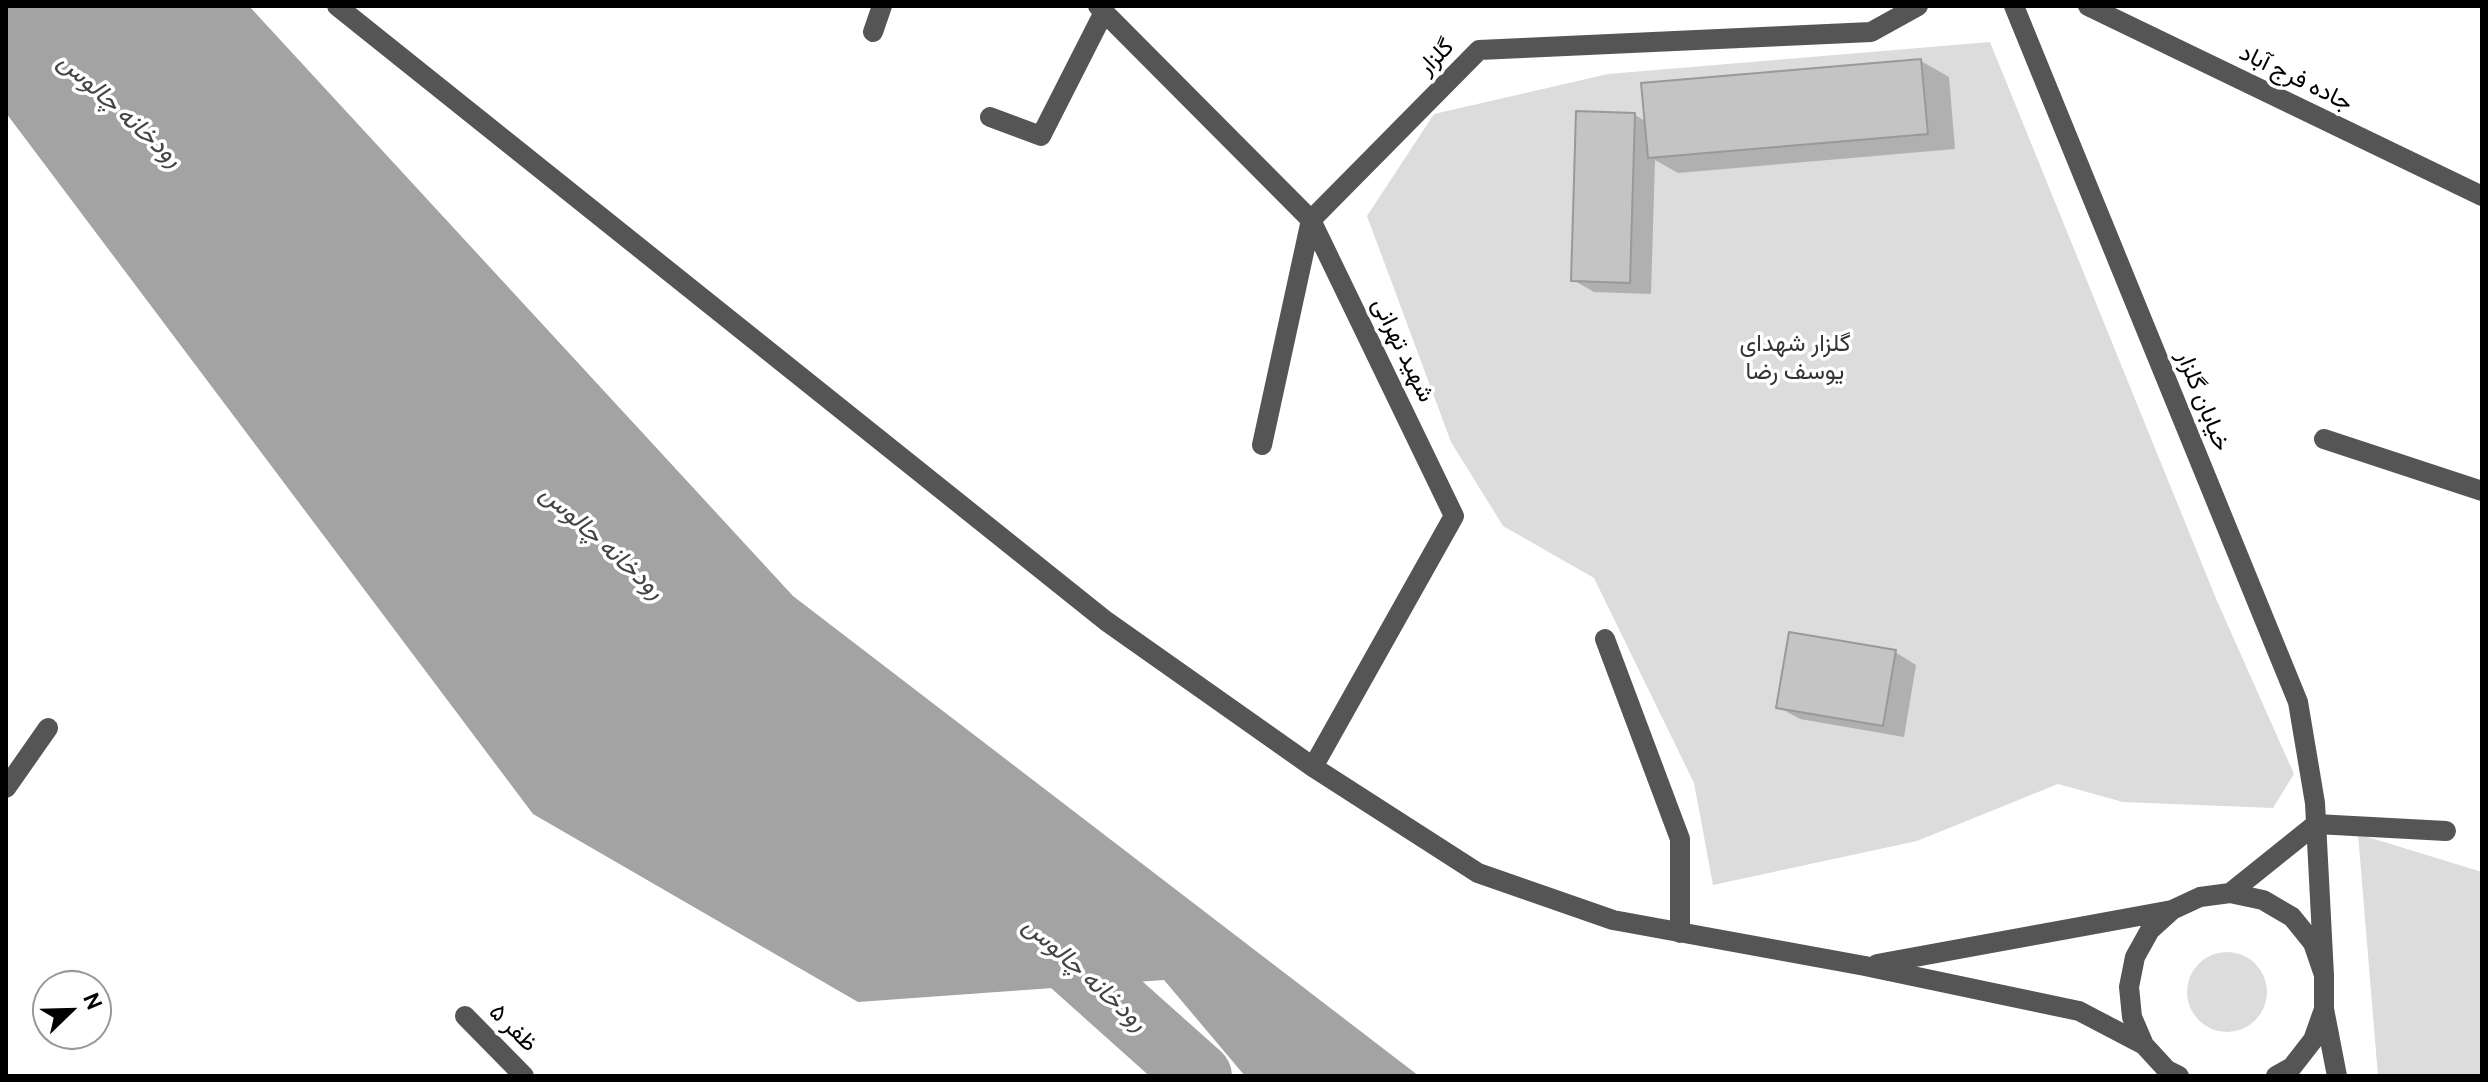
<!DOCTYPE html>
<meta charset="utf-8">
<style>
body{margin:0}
#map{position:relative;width:2488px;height:1082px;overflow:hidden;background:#fff;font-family:Cabin,sans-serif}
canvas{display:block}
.frame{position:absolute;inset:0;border:8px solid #000;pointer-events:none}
.north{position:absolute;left:32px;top:970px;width:80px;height:80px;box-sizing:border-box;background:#fff;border:2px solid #999;border-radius:50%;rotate:67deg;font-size:22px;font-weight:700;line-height:32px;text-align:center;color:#000}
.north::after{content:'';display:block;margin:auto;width:28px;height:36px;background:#000;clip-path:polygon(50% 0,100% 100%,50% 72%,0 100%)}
</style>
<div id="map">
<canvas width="2488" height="1082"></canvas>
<div class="frame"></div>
<div class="north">N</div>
</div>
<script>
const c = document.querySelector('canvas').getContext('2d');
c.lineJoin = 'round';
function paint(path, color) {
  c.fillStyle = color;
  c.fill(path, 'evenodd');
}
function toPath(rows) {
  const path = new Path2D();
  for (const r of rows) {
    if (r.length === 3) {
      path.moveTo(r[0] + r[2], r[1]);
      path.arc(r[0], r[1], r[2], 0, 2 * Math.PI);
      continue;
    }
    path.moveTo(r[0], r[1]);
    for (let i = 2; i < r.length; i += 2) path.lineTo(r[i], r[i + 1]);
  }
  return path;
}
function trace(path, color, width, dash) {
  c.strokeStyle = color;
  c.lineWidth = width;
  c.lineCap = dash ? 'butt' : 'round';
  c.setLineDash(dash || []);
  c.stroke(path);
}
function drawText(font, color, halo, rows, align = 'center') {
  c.font = font + ' Cabin,Vazirmatn,sans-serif';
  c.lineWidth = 7;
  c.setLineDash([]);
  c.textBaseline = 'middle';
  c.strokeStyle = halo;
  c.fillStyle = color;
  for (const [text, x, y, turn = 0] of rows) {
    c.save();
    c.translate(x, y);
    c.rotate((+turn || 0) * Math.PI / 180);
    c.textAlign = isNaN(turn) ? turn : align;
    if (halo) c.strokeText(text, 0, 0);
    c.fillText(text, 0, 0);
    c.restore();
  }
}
paint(toPath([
 [1990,42,2217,601,2294,774,2273,808,2123,802,2058,784,1917,841,1713,885,1694,783,1594,578,1503,526,1451,442,1367,216,1434,114,1608,74],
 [2358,834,2482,872,2482,1076,2378,1076],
 [2227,992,40]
]), '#dcdcdc');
paint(toPath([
 [6,6,249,6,793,596,1419,1076,1245,1076,1164,980,858,1002,533,814,6,113]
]), '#a3a3a3');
paint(toPath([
 [1921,61,1949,77,1955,149,1678,173,1655,160,1651,294,1594,292,1573,280,1635,115,1647,122],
 [1895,652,1916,665,1904,737,1800,719,1778,707]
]), '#0003');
trace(toPath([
 [1031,926,1199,1076]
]), '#a3a3a3', 66);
const building = toPath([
 [1921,59,1928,134,1648,158,1641,83,1921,59],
 [1576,111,1635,113,1630,283,1571,281,1576,111],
 [1789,632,1896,650,1883,726,1776,708,1789,632]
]);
paint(building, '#c4c4c4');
trace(building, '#999', 2);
trace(toPath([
 [337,6,1106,621,1313,767,1478,873,1613,920,1865,966,2079,1011,2144,1045],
 [1098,6,1311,220,1454,516,1313,767],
 [2014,6,2298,702,2315,803,2324,975],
 [2088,6,2482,196],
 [873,32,882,6],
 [990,117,1041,136,1104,12],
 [2324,439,2482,491],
 [1262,445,1311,220,1479,50,1871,32,1918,6],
 [1605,639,1680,839,1680,933],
 [6,788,48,728],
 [2230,893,2316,824,2446,831],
 [1877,964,2172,910],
 [2324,1009,2337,1076],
 [465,1016,524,1076],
 [2179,1076,2167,1070,2144,1045,2132,1017,2129,987,2135,957,2150,930,2172,910,2200,897,2230,893,2263,900,2292,917,2313,943,2324,975,2324,1009,2313,1040,2292,1067,2276,1076]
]), '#555', 20);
drawText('24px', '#000', '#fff', [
 ["گلزار",1436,57,-45],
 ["جاده فرج آباد",2296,78,26],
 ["شهید تهرانی",1403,350,64],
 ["خیابان گلزار",2203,401,68],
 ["ظفر ۵",513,1028,45]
]);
drawText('24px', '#333', '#fff', [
 ["گلزار شهدای",1795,344],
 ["یوسف رضا",1795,372]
]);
drawText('italic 26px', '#444', '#fff', [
 ["رودخانه چالوس",120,110,42],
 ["رودخانه چالوس",602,542,42],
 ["رودخانه چالوس",1085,974,42]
]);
</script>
